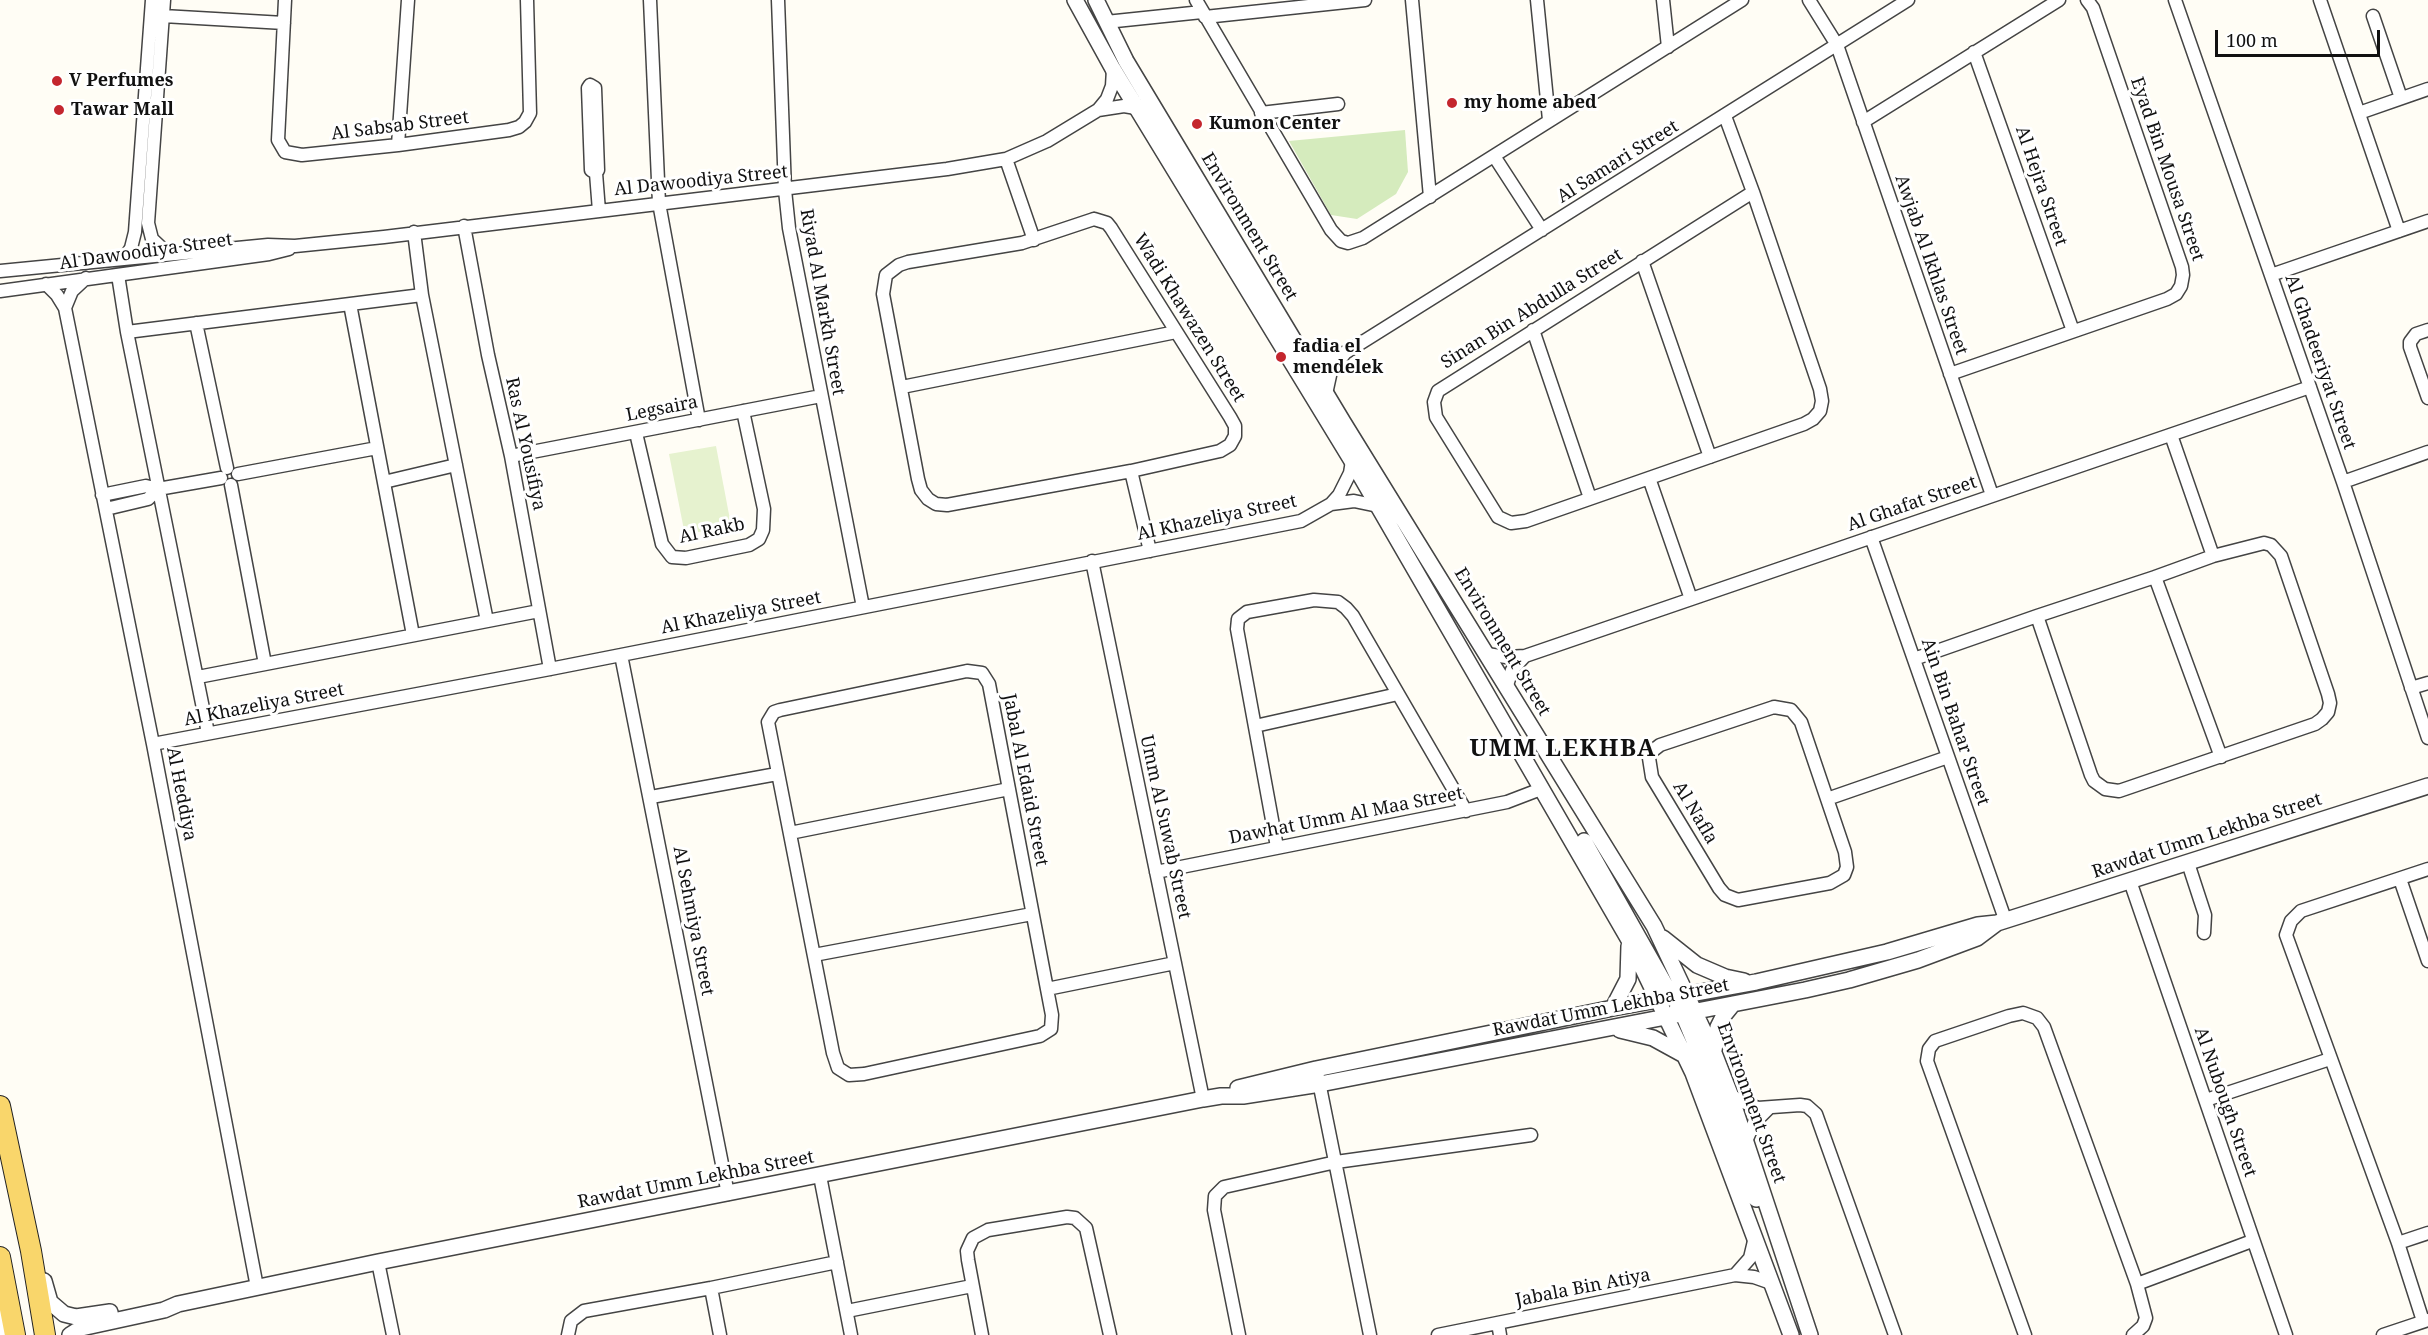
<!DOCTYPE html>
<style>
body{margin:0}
#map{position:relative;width:2428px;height:1335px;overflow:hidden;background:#fffdf5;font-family:"Noto Serif",serif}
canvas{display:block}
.scale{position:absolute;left:2215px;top:30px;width:165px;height:27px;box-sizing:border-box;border:3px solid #111;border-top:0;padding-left:8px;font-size:18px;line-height:21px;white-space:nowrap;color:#111;-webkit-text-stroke:4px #fff;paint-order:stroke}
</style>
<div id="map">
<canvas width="2428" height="1335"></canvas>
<div class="scale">100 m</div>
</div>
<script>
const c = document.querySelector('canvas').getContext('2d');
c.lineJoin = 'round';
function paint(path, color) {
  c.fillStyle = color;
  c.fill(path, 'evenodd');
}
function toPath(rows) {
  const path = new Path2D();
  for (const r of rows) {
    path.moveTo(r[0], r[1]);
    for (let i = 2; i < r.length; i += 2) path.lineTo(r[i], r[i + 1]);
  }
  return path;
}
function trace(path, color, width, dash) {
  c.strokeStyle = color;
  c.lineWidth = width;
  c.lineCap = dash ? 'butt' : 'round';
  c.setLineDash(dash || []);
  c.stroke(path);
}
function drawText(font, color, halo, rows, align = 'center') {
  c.font = font + ' "Noto Serif",serif';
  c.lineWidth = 6;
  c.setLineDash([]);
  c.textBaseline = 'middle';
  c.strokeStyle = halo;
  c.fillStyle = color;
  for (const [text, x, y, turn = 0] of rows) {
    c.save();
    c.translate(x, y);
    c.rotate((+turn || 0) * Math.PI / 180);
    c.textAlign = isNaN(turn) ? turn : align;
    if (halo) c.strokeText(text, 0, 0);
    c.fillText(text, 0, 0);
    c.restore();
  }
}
paint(toPath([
 [1405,130,1408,172,1396,194,1357,219,1331,215,1289,141]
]), '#d5ebbd');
paint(toPath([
 [716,446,731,525,685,535,669,454]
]), '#e6f2cf');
const minor = toPath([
 [164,0,148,223,152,239,168,254],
 [285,0,278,140,285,152,302,155,398,145,509,130,519,127,525,122,530,113,527,0],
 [650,0,659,203,699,420],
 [778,0,785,190,789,228,863,607],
 [1196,0,1331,230,1341,241,1348,243,1363,238,1742,0],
 [1412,0,1430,197],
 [1537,0,1549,120],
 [1663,0,1668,47],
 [1809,0,1837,45,1992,495],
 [2175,0,2343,482,2428,738],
 [2320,0,2399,231],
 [163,16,284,23],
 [2373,16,2401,98],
 [1205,17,1365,0],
 [1106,22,1202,12],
 [1974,52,2073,331],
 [590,85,595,88,598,170,596,173,591,170,588,88,590,85],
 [1098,110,1107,99,1112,86,1113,69],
 [1261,113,1338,104],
 [2359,113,2428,89],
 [1725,116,1753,192,1820,389,1822,401,1820,411,1813,419,1804,424,1526,521,1511,523,1498,517,1436,417,1434,402,1438,391,1753,192],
 [1863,122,2059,0],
 [398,145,408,0],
 [1494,156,1542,230],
 [1006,159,1034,240],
 [596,173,599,211],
 [1094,219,1107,223,1111,228,1230,417,1235,426,1235,436,1230,445,1220,451,1131,471,947,505,936,504,928,499,921,490,918,479,883,294,886,275,899,265,908,262,1022,243,1094,219],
 [464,226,488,355,511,456,550,669],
 [414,232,422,295,487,621],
 [124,259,131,248,135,232,152,0],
 [1642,261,1710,457],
 [0,271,268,245,295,246,384,237,947,169,1006,159,1047,141,1098,110,1124,106,1136,108],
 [118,275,127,332,208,733],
 [2271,275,2428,221],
 [46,284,57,295,65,308,153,744,257,1287],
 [0,291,269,254,289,249],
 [350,304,413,635],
 [65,308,72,291,86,278],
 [196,323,227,468],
 [1533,330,1590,498],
 [2428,330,2416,334,2410,342,2410,347,2428,398],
 [127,332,422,295],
 [1300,350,1322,357,1344,353],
 [1950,374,2167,299,2176,294,2181,286,2183,275,2182,267,2093,8,2087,0],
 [902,387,1176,332],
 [1326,394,1331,371,1345,353,1908,0],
 [636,433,662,544,672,557,686,558,749,545,759,539,763,530,764,509,743,411],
 [2171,435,2213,556],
 [511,456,821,396],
 [1131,471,1150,551],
 [238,474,377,448],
 [1649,478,1691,599],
 [384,482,456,465],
 [2343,482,2428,452],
 [231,485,265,664],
 [102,495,146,486,158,489,221,478],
 [1331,504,1354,501,1378,506],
 [106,509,148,499,158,489],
 [1871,537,2005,919],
 [1092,561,1203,1099],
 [2155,577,2221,757],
 [1487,654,1506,657,1525,656,2310,387],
 [621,655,728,1194],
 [1914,659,2037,616,2155,577,2213,556,2264,543,2271,545,2281,556,2328,694,2330,703,2328,712,2322,719,2315,724,2119,791,2105,789,2094,781,2091,775,2037,616],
 [967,671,982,673,989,684,1047,989,1052,1015,1051,1029,1040,1036,864,1074,849,1075,838,1068,833,1053,768,722,774,712,780,710,967,671],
 [198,677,539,611],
 [1506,688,1512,670,1525,656],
 [2411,688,2428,683],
 [1774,707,1791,710,1801,722,1845,852,1847,867,1844,875,1830,883,1738,900,1725,895,1719,888,1652,777,1649,758,1651,752,1660,745,1774,707],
 [1255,726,1398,694],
 [153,744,550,669,1301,521,1331,504,1339,495,1350,473,1352,461],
 [651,797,777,774],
 [1827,799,1948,757],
 [790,833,1009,789],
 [1277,847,1237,629,1238,619,1247,612,1314,600,1338,602,1346,608,1353,616,1466,811],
 [2188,863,2205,915,2204,933],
 [1156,872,1507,802,1541,789],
 [2400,879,2428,961],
 [2130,881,2286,1335],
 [814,955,1032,914],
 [1047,989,1175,963],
 [1318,1077,1370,1335],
 [1730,1094,1738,1100,1758,1108,1800,1105,1807,1106,1816,1114,1895,1335],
 [2206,1100,2330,1059],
 [1746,1141,1754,1123,1769,1108],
 [820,1176,851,1335],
 [2398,1243,2428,1233],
 [378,1262,393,1335],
 [1735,1275,1750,1258,1755,1237],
 [2137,1284,2252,1241],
 [711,1288,720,1335],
 [847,1311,972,1286],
 [2423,1321,2398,1243,2286,935,2291,921,2301,911,2428,869],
 [1498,1323,1500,1335],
 [1,1335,3,1307],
 [568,1335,571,1321,584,1311,711,1288,837,1262],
 [982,1335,968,1260,967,1251,973,1238,988,1230,1067,1217,1075,1218,1086,1228,1110,1335],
 [1239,1335,1214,1210,1215,1196,1224,1187,1336,1162,1531,1135],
 [1438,1335,1735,1275,1754,1277,1771,1283],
 [2025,1335,1927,1061,1929,1049,1935,1041,2009,1016,2023,1013,2037,1018,2044,1027,2137,1284,2146,1318,2143,1326,2133,1335],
 [2383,1335,2428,1320]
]);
const tertiary = toPath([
 [1075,0,1113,69,1352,461,1629,940,1693,1073,1791,1335],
 [1096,0,1126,61,1343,422,1654,926,1714,1053,1730,1094,1810,1335],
 [1584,841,1672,997,1679,1004],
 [1663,938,1697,965,1725,977,1744,981],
 [1613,1008,1628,979,1629,946],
 [1677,1009,1683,1014,1711,1081,1756,1199],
 [1620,1030,1653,1038,1684,1055],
 [1714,1050,1718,1027,1724,1015,1733,1004],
 [1238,1088,1316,1069,1613,1008,1756,982,1887,952,1978,925,1997,923,2428,786],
 [44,1281,50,1302,64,1314,76,1317,110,1312],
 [70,1335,81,1328,164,1310,178,1304,378,1262,1203,1099,1221,1096,1243,1096,1320,1084,1805,990,1849,980,1918,960,1977,938,1997,923]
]);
const primary = toPath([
 [0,1106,31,1251,45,1335],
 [0,1257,15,1335]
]);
trace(minor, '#444', 15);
trace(tertiary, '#444', 18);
trace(primary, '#222', 22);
trace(minor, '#fff', 12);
trace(tertiary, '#fff', 15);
trace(primary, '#f9d66b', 20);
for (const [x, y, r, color] of [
 [57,81,6,"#c4262e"],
 [1452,103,6,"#c4262e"],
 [59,110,6,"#c4262e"],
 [1197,124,6,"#c4262e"],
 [1281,357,6,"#c4262e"]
]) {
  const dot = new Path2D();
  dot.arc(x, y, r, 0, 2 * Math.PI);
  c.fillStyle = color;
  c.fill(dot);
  trace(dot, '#fff', 2);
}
drawText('bold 18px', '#111', '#fff', [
 ["V Perfumes",69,81],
 ["my home abed",1464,103],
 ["Tawar Mall",71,110],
 ["Kumon Center",1209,124],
 ["fadia el",1293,347],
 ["mendelek",1293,368]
], 'left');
drawText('18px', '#111', '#fff', [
 ["Al Sabsab Street",400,126,-7],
 ["Al Samari Street",1618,162,-32],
 ["Eyad Bin Mousa Street",2167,169,71],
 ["Al Dawoodiya Street",701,181,-6],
 ["Al Hejra Street",2041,186,71],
 ["Environment Street",1249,227,59],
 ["Al Dawoodiya Street",146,252,-8],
 ["Awjab Al Ikhlas Street",1931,265,71],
 ["Riyad Al Markh Street",822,302,80],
 ["Sinan Bin Abdulla Street",1532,309,-32],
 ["Wadi Khawazen Street",1189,318,58],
 ["Al Ghadeeriyat Street",2320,362,71],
 ["Legsaira",662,409,-11],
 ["Ras Al Yousifiya",525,444,78],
 ["Al Ghafat Street",1912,504,-19],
 ["Al Khazeliya Street",1217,518,-12],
 ["Al Rakb",712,531,-12],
 ["Al Khazeliya Street",741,613,-11],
 ["Environment Street",1502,642,59],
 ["Al Khazeliya Street",264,705,-11],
 ["Ain Bin Bahar Street",1955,722,71],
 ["Jabal Al Edaid Street",1025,780,79],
 ["Al Heddiya",181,794,79],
 ["Al Nafla",1695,813,59],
 ["Dawhat Umm Al Maa Street",1346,816,-11],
 ["Umm Al Suwab Street",1165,827,78],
 ["Rawdat Umm Lekhba Street",2207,836,-18],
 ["Al Sehmiya Street",693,921,79],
 ["Rawdat Umm Lekhba Street",1611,1008,-11],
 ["Al Nubough Street",2225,1102,71],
 ["Environment Street",1751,1103,70],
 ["Rawdat Umm Lekhba Street",696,1180,-11],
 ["Jabala Bin Atiya",1583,1288,-11]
]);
c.letterSpacing = '1.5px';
drawText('bold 24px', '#111', '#fff', [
 ["UMM LEKHBA",1563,749]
]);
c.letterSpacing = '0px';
</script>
